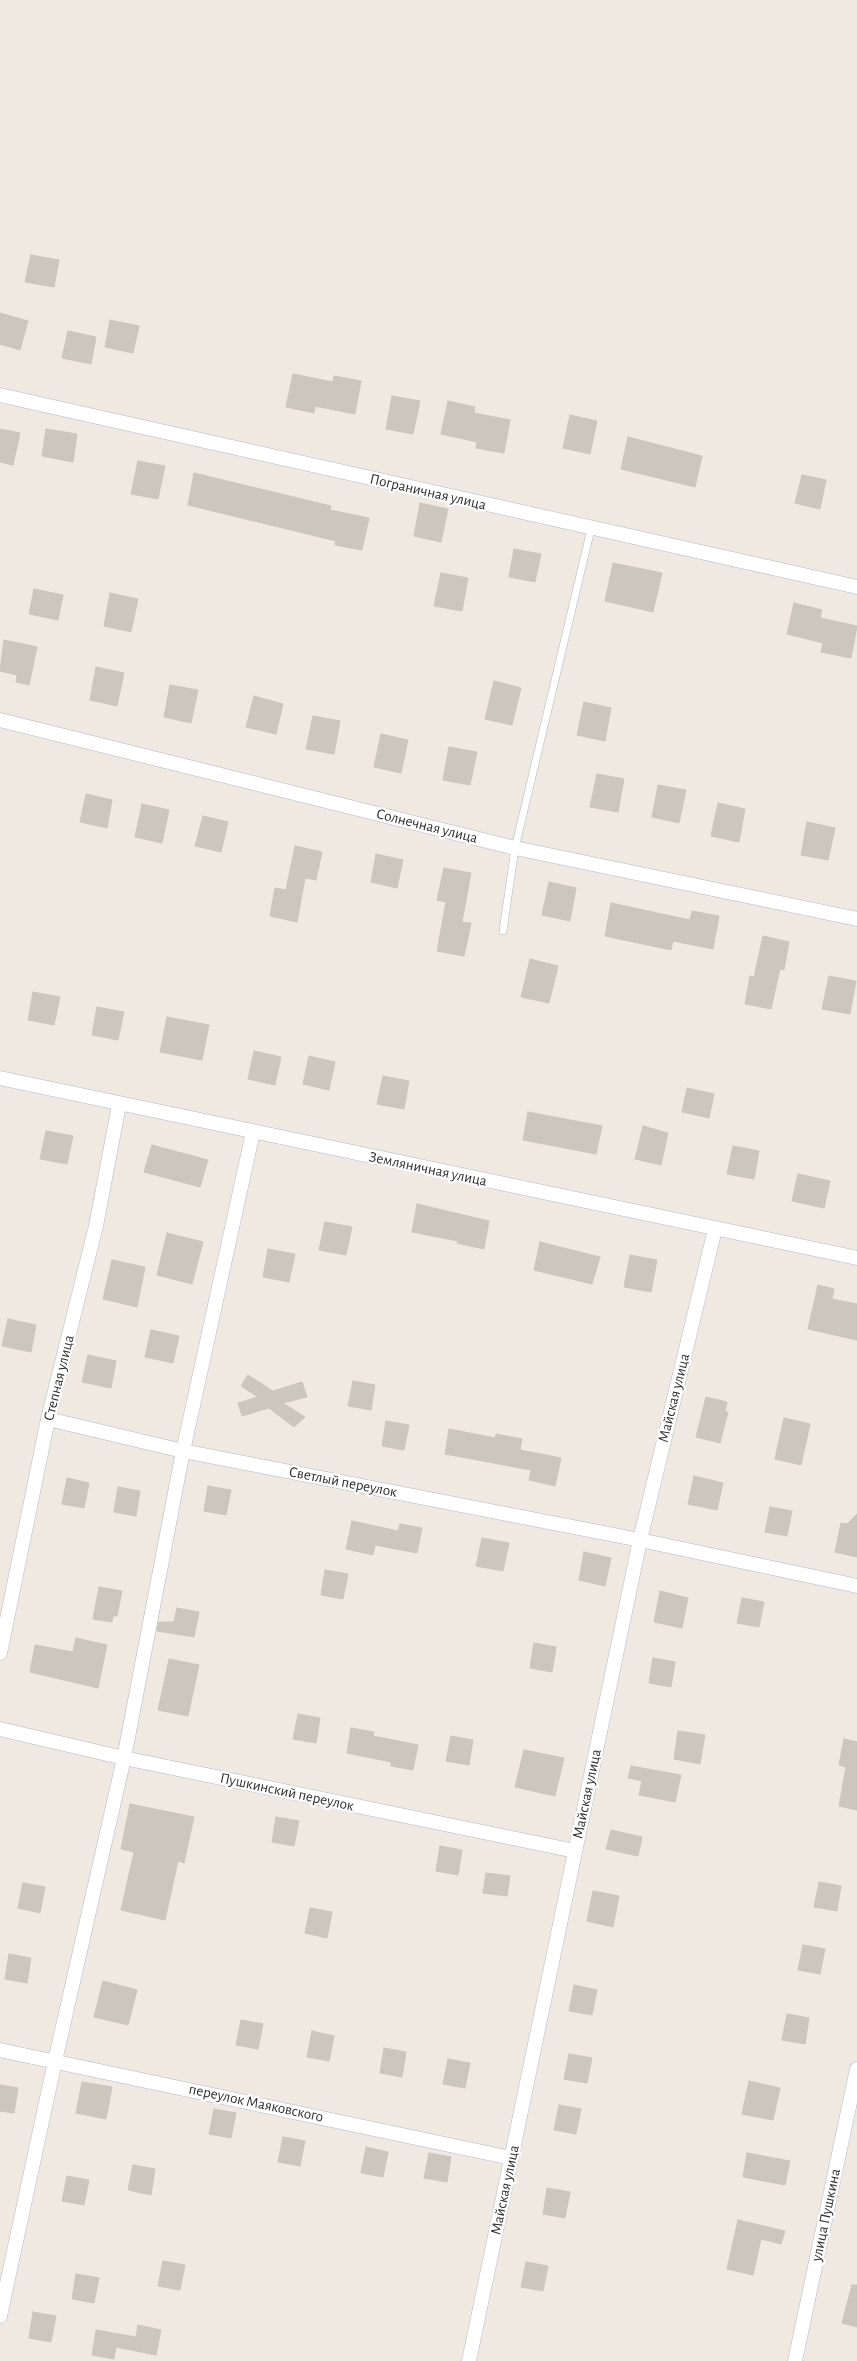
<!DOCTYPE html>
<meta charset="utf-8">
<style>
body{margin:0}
canvas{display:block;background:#efe9e1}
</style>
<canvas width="857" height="2361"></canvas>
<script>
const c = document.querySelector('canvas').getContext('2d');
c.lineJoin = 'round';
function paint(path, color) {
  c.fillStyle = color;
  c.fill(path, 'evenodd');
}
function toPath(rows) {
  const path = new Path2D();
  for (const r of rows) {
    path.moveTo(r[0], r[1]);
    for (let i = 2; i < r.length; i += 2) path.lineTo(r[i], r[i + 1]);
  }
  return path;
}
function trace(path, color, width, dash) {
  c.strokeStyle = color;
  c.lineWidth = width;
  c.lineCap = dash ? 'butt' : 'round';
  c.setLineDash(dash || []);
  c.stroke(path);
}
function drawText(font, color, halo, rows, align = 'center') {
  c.font = font + ' "Alegreya Sans",sans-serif';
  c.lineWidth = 4.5;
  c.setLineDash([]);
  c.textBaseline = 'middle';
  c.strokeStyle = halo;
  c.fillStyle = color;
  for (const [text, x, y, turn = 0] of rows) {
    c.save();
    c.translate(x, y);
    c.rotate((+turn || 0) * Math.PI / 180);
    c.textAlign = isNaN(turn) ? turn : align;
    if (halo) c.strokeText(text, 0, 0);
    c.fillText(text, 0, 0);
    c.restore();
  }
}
const building = toPath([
 [31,255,59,260,54,287,25,282,31,255],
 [0,313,28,321,20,350,0,344,0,313],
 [110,320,139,326,133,353,105,347,110,320],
 [68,331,96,337,91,364,62,358,68,331],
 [293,374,333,382,334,376,361,381,355,414,315,406,314,413,286,407,293,374],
 [392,396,420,401,413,434,386,429,392,396],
 [448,401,475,407,474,413,510,420,504,453,476,448,477,442,441,434,448,401],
 [570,415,597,421,590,454,563,448,570,415],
 [0,429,20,433,13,465,0,462,0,429],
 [46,429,77,434,73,462,42,456,46,429],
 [628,437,702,456,695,487,621,469,628,437],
 [138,461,165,466,158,499,131,494,138,461],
 [194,473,331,506,330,510,369,518,362,550,335,545,336,541,188,505,194,473],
 [802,475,826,480,820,509,795,503,802,475],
 [420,503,448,509,441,542,414,536,420,503],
 [514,549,541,554,535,582,509,577,514,549],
 [613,563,662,573,653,612,605,601,613,563],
 [441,573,468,578,462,611,434,606,441,573],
 [34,589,63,595,58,620,29,614,34,589],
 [110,593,138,599,131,632,104,626,110,593],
 [794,603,822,610,820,618,857,626,851,658,821,652,823,643,787,634,794,603],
 [4,640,37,647,29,685,16,682,17,675,0,671,4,640],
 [96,667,124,673,117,706,90,700,96,667],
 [494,681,521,688,512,725,485,719,494,681],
 [170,685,198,690,191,723,164,717,170,685],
 [254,696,283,704,276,734,246,727,254,696],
 [584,702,611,708,605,741,577,735,584,702],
 [313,716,340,721,334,754,306,749,313,716],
 [381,734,408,740,401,773,374,767,381,734],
 [449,747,477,752,470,785,443,780,449,747],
 [597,774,624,779,618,812,590,807,597,774],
 [658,785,686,790,679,823,652,817,658,785],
 [86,794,112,800,107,828,80,822,86,794],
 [718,803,745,809,739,842,711,836,718,803],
 [142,804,169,810,162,843,135,837,142,804],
 [203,816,228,822,221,852,195,846,203,816],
 [807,822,835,828,828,860,801,855,807,822],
 [295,846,322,852,316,880,305,878,297,922,270,916,275,888,286,890,295,846],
 [376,854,403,860,397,888,371,882,376,854],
 [444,868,471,873,462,922,471,923,464,956,437,951,446,902,437,900,444,868],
 [549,882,576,888,570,921,542,915,549,882],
 [611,903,690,920,692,911,719,916,713,949,673,941,671,950,605,936,611,903],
 [763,936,789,942,784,970,780,969,771,1009,745,1004,750,976,754,977,763,936],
 [530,959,558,966,549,1003,521,997,530,959],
 [829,976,856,981,850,1014,822,1009,829,976],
 [33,992,60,997,54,1025,28,1020,33,992],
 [97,1007,124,1012,118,1040,92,1035,97,1007],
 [167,1017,209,1025,202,1060,160,1052,167,1017],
 [254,1051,281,1057,275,1085,248,1079,254,1051],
 [309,1056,335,1062,329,1090,303,1084,309,1056],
 [383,1076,409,1081,404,1109,377,1104,383,1076],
 [687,1088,714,1094,709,1118,682,1112,687,1088],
 [528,1112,602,1126,596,1154,523,1140,528,1112],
 [643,1126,668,1133,661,1165,635,1159,643,1126],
 [46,1131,73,1136,67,1164,40,1159,46,1131],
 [152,1145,208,1160,200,1187,144,1172,152,1145],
 [733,1146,759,1151,754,1179,727,1174,733,1146],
 [798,1174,830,1181,824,1208,792,1201,798,1174],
 [417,1204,489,1221,484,1249,457,1243,458,1241,412,1232,417,1204],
 [325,1222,352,1227,346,1255,319,1250,325,1222],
 [167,1233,203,1242,192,1284,157,1275,167,1233],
 [540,1242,600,1257,592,1284,534,1270,540,1242],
 [268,1249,295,1254,289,1282,263,1277,268,1249],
 [630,1255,657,1260,651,1292,624,1287,630,1255],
 [112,1260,145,1267,137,1307,103,1299,112,1260],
 [818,1285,834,1289,832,1299,857,1304,857,1340,808,1329,818,1285],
 [8,1319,36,1325,31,1352,2,1346,8,1319],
 [151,1330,179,1336,173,1363,145,1357,151,1330],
 [88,1355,116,1361,111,1388,82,1382,88,1355],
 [248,1375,273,1391,302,1382,307,1397,283,1403,305,1417,294,1427,269,1408,242,1416,238,1403,258,1397,241,1386,248,1375],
 [353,1381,375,1385,371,1410,348,1406,353,1381],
 [706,1397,727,1402,725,1412,728,1412,720,1443,696,1437,706,1397],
 [784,1418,810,1424,801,1465,775,1459,784,1418],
 [386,1421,409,1425,404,1450,382,1446,386,1421],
 [449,1429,495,1438,496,1434,522,1439,520,1450,561,1458,555,1486,529,1480,531,1470,445,1454,449,1429],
 [694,1476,723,1483,717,1510,688,1504,694,1476],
 [67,1478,89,1483,84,1508,62,1504,67,1478],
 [208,1486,231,1490,226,1515,204,1511,208,1486],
 [118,1487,140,1491,136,1516,114,1512,118,1487],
 [770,1507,792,1511,787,1536,765,1532,770,1507],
 [857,1514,857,1557,835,1552,841,1523,847,1524,857,1514],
 [352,1521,398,1531,400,1524,422,1528,417,1553,375,1545,373,1555,346,1549,352,1521],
 [482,1538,509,1543,503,1571,476,1566,482,1538],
 [584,1552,611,1558,605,1586,579,1580,584,1552],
 [325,1570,348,1574,343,1599,321,1595,325,1570],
 [99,1587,122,1591,117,1616,113,1616,112,1622,93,1619,99,1587],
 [660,1591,688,1598,682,1628,654,1622,660,1591],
 [742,1598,764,1602,759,1627,737,1623,742,1598],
 [177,1608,199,1612,194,1637,157,1631,159,1622,174,1622,177,1608],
 [76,1638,107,1645,98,1688,30,1672,35,1645,73,1652,76,1638],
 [534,1643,556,1647,552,1672,530,1668,534,1643],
 [653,1658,675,1662,671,1687,649,1683,653,1658],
 [169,1659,199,1665,188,1716,158,1710,169,1659],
 [298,1714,320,1718,316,1743,293,1739,298,1714],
 [351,1728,374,1732,373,1736,418,1745,413,1770,391,1766,391,1762,347,1753,351,1728],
 [678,1731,705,1735,700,1764,674,1759,678,1731],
 [451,1736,473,1740,469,1765,446,1761,451,1736],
 [844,1739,857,1742,857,1810,839,1806,846,1767,839,1765,844,1739],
 [524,1750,564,1758,555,1796,515,1787,524,1750],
 [631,1766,681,1775,675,1802,639,1795,642,1781,628,1778,631,1766],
 [130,1804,194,1817,184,1863,178,1861,165,1920,121,1910,134,1852,121,1849,130,1804],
 [276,1817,299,1821,294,1846,272,1842,276,1817],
 [611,1830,642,1837,638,1856,606,1849,611,1830],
 [440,1846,462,1850,458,1875,436,1871,440,1846],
 [486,1873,510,1876,507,1896,483,1893,486,1873],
 [819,1882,841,1886,837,1911,814,1907,819,1882],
 [23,1883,45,1887,40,1913,18,1908,23,1883],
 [593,1891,619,1896,613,1927,587,1921,593,1891],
 [310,1908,332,1912,327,1938,305,1933,310,1908],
 [803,1945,825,1949,820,1974,798,1970,803,1945],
 [9,1954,31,1958,27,1983,5,1979,9,1954],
 [103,1981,137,1990,128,2025,94,2017,103,1981],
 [574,1985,597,1990,592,2015,569,2011,574,1985],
 [787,2014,809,2018,805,2044,782,2040,787,2014],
 [241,2020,263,2024,258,2049,236,2045,241,2020],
 [312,2031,334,2036,329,2061,307,2057,312,2031],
 [384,2048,406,2052,402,2077,380,2073,384,2048],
 [569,2054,592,2058,587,2083,564,2079,569,2054],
 [448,2059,470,2063,465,2088,443,2084,448,2059],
 [749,2081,780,2088,773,2120,742,2114,749,2081],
 [82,2082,112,2087,106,2119,76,2113,82,2082],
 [0,2085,18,2088,14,2113,0,2111,0,2085],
 [559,2105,581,2109,576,2134,554,2130,559,2105],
 [214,2109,236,2113,231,2138,209,2134,214,2109],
 [283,2137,305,2141,300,2166,278,2162,283,2137],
 [366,2147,388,2152,383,2177,361,2173,366,2147],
 [429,2153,451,2157,447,2182,424,2178,429,2153],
 [747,2153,790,2161,785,2185,743,2177,747,2153],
 [133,2165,155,2169,151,2195,128,2190,133,2165],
 [67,2176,89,2180,84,2205,62,2201,67,2176],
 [547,2188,570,2192,565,2218,543,2214,547,2188],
 [738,2220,785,2231,781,2244,761,2239,753,2275,727,2269,738,2220],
 [163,2261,185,2265,180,2290,158,2286,163,2261],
 [526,2262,548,2266,543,2291,521,2287,526,2262],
 [76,2274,99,2278,94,2303,72,2299,76,2274],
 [852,2285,857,2285,857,2327,842,2323,852,2285],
 [33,2312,56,2316,51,2342,29,2338,33,2312],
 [138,2325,161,2330,156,2355,116,2347,114,2359,92,2355,96,2330,136,2337,138,2325]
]);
paint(building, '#cbc7bf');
trace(building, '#cbc5ba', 1);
const lane = toPath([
 [503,931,515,848,591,529]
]);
const street = toPath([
 [0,395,857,587],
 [0,720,515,848,857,919],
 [0,1078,857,1258],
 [48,1419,183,1451,640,1540,857,1586],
 [0,1653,48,1419,96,1226,119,1105],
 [0,1729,124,1758,575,1851],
 [0,2050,511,2158],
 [0,2316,55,2061,124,1758,183,1451,253,1132],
 [469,2361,640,1540,715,1229],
 [795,2361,857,2069]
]);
trace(lane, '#b4b7c1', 8);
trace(street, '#b4b7c1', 15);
trace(lane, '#fff', 7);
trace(street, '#fff', 14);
drawText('15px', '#2e2e2e', '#fff', [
 ["Пограничная улица",428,492,13],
 ["Солнечная улица",427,826,14],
 ["Земляничная улица",428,1169,12],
 ["Степная улица",59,1378,-76],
 ["Майская улица",674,1398,-76],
 ["Светлый переулок",343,1482,11],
 ["Пушкинский переулок",287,1792,12],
 ["Майская улица",587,1794,-78],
 ["переулок Маяковского",256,2103,12],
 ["Майская улица",505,2190,-78],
 ["улица Пушкина",826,2215,-78]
]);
</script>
